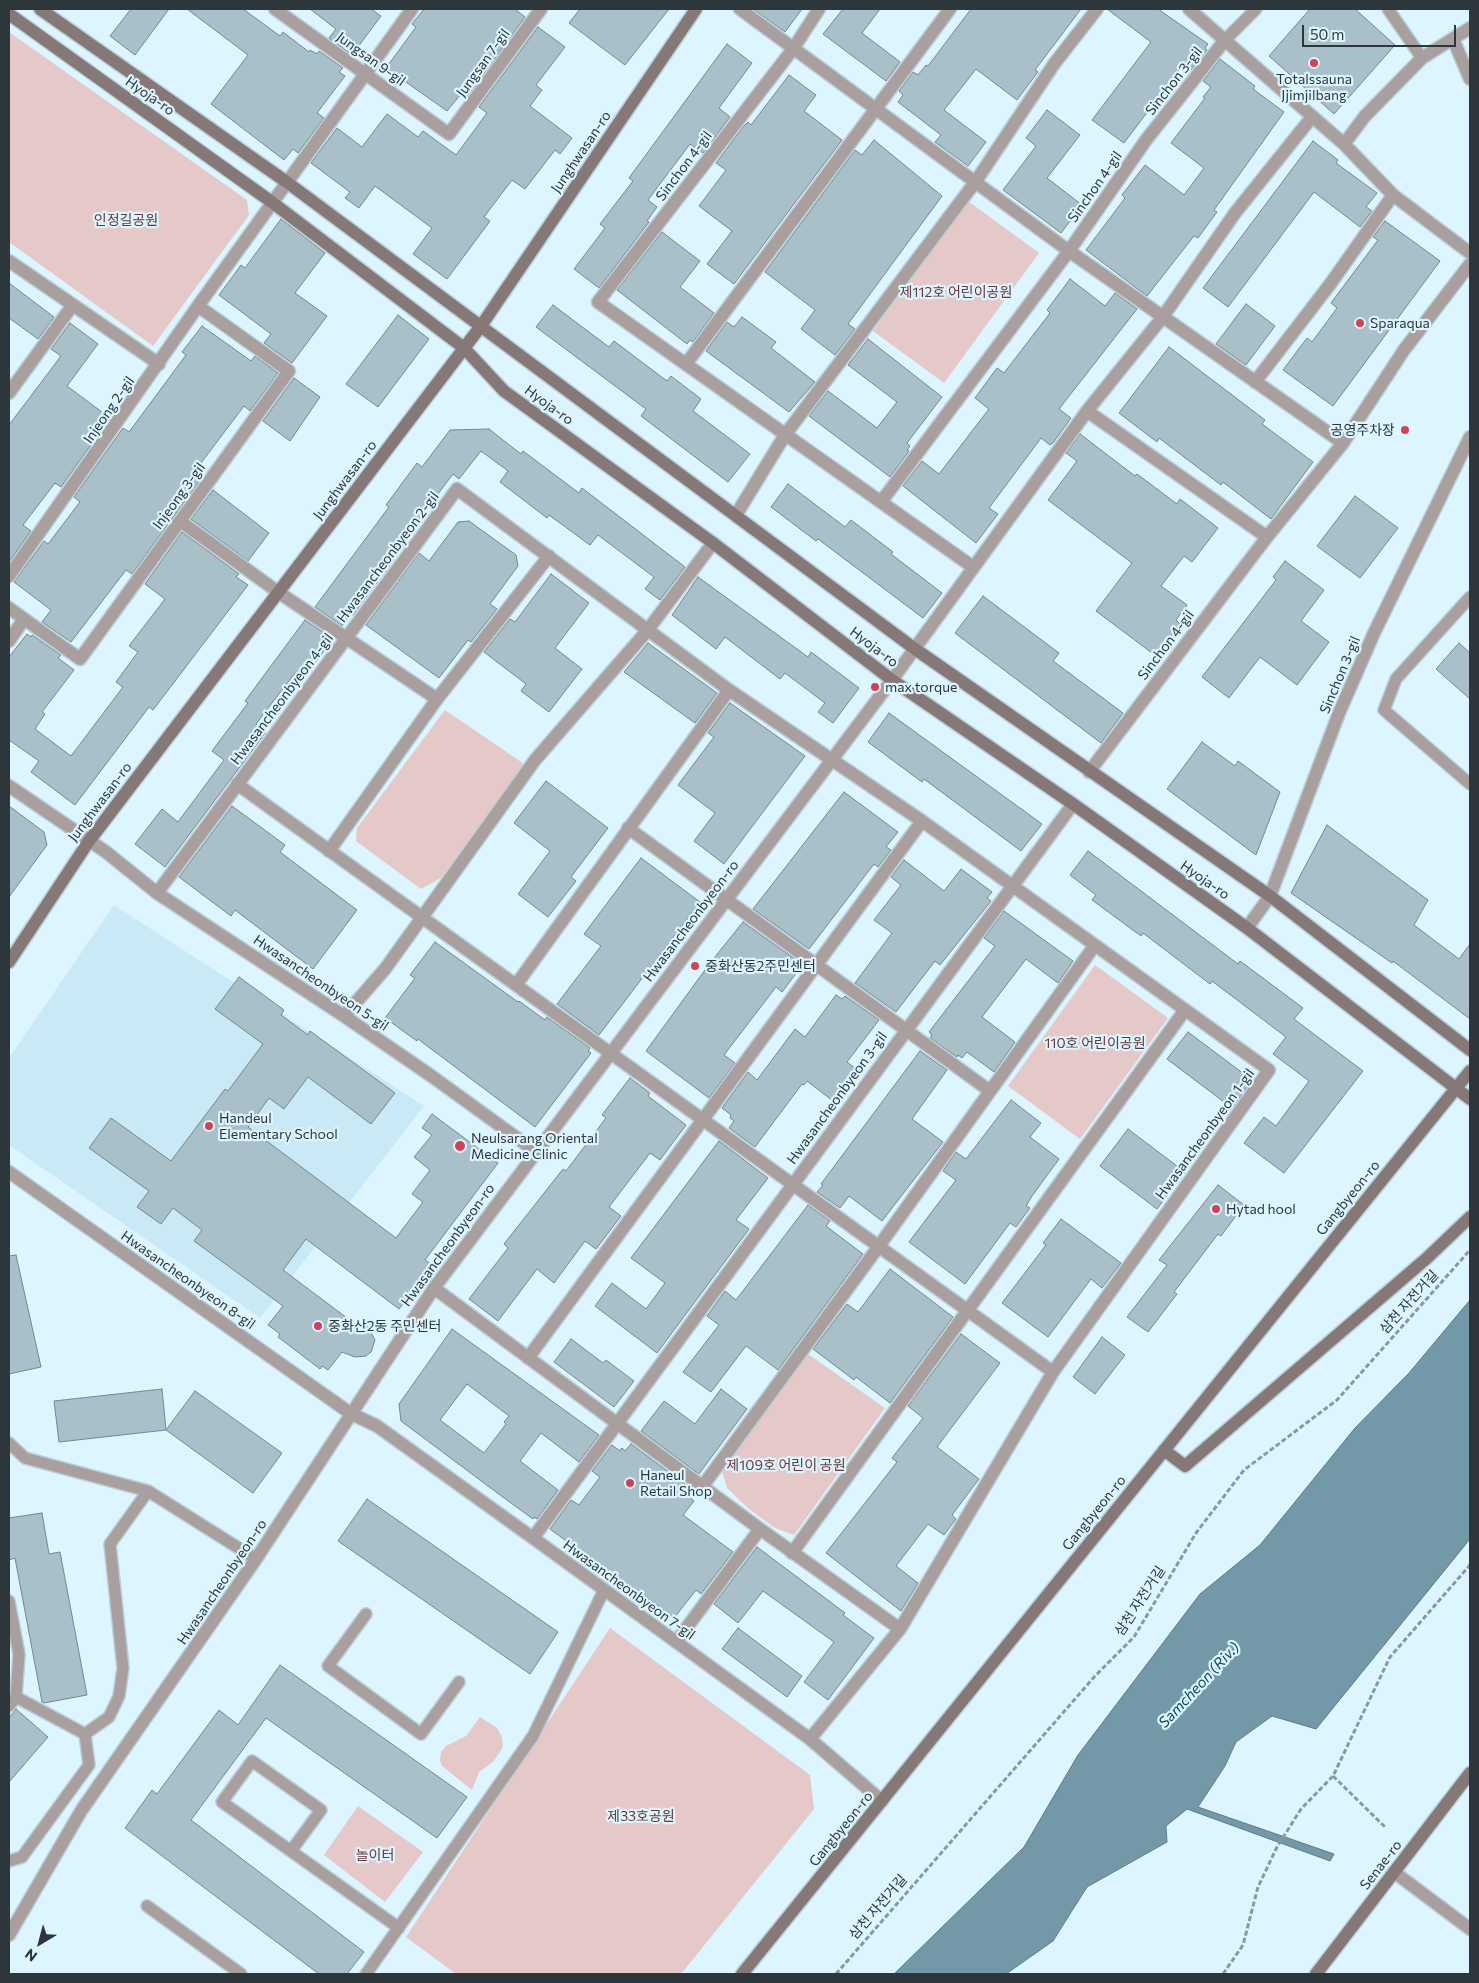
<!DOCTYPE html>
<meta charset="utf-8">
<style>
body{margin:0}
#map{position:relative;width:1479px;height:1983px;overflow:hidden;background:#ddf5fe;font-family:Commissioner,sans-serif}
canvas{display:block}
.frame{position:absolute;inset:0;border:10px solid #2d363a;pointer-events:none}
.north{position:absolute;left:15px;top:1918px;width:50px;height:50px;-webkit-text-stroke:4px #ddf5fe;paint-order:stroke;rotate:217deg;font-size:14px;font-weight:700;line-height:20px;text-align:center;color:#2d363a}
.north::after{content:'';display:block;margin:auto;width:18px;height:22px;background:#2d363a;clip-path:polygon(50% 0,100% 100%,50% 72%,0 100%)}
.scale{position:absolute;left:1302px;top:25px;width:154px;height:22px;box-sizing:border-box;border:2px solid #2d363a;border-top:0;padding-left:6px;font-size:15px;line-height:18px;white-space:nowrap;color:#2d363a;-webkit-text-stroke:4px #ddf5fe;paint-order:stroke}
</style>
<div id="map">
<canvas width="1479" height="1983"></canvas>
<div class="frame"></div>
<div class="north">N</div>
<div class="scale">50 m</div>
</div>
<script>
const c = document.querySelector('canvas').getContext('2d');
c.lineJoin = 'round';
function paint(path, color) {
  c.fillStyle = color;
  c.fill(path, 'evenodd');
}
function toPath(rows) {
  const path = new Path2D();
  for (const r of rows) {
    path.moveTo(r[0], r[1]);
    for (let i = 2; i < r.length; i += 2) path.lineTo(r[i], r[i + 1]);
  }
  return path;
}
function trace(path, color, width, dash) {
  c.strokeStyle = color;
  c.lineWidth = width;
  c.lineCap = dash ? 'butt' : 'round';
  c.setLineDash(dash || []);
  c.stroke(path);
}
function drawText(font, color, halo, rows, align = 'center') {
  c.font = font + ' Commissioner,"Noto Sans KR",sans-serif';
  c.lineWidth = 4.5;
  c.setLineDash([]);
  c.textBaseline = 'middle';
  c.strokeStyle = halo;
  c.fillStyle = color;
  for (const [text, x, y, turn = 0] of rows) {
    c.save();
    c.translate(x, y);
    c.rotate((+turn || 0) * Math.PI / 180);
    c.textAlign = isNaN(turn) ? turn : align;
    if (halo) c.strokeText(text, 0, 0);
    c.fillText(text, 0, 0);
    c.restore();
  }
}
paint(toPath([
 [114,905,424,1106,260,1318,9,1145,9,1058]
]), '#c9e9f6');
paint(toPath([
 [9,32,247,200,249,215,153,346,9,242],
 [968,201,1039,253,944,383,873,331],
 [445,710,524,764,441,878,421,889,356,841,357,828],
 [1095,965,1168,1018,1080,1139,1008,1086],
 [808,1354,885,1408,794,1535,775,1528,749,1509,727,1488,722,1471],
 [610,1628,810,1775,814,1809,681,1974,456,1974,406,1937],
 [480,1717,497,1728,502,1737,503,1747,493,1762,479,1772,472,1790,442,1766,440,1760,441,1752,446,1746,466,1736],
 [358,1806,423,1852,385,1902,324,1855]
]), '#e5c8c8');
const water = toPath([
 [1470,1300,1470,1539,1316,1729,1272,1716,1236,1742,1225,1766,1198,1807,1334,1854,1330,1861,1187,1809,1166,1826,1167,1842,1087,1887,1053,1941,1006,1974,894,1974,1024,1847,1078,1755,1200,1594,1260,1545,1355,1428,1409,1373,1470,1300]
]);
paint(water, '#7399a8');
trace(water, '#5e7b87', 1);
const building = toPath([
 [131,9,169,9,135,55,110,36,131,9],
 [187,9,243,9,280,36,283,32,309,52,310,50,317,54,319,51,343,68,339,72,345,76,317,113,324,118,298,153,293,149,284,160,211,104,248,55,187,9],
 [310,9,371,9,381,16,352,55,329,38,336,29,310,9],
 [424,9,515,9,525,17,466,98,461,94,447,111,386,68,416,27,412,24,424,9],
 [580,9,669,9,625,65,569,23,580,9],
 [753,9,802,9,785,32,753,9],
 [843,9,880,9,862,33,900,62,886,81,823,34,843,9],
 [971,9,1081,9,1035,70,1038,72,1017,100,976,69,944,110,986,142,968,166,935,142,941,135,898,102,903,95,899,91,913,72,918,75,926,65,928,66,971,9],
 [1107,9,1158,9,1208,44,1205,48,1207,50,1190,71,1182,66,1124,143,1092,120,1151,42,1107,9],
 [1310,9,1355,9,1395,45,1334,114,1269,56,1310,9],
 [538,27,565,47,536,85,542,90,530,106,572,138,560,154,555,150,525,189,512,180,484,217,490,221,447,279,413,254,432,228,375,186,359,208,345,198,350,192,311,163,337,128,362,147,387,114,418,137,423,131,456,155,487,113,479,107,538,27],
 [727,44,752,63,719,108,730,117,703,153,690,144,648,200,657,207,647,221,649,222,599,288,574,269,605,228,600,224,633,181,629,178,727,44],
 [1220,59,1255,86,1253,89,1284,112,1214,210,1217,212,1198,238,1194,236,1147,296,1086,250,1125,198,1122,195,1145,165,1184,195,1204,168,1171,143,1205,98,1203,97,1211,87,1203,81,1220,59],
 [789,75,816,95,804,111,842,140,734,284,707,264,732,231,699,206,726,170,716,163,743,127,748,122,751,125,789,75],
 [1047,110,1080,135,1047,178,1082,205,1061,233,1003,190,1036,146,1026,138,1047,110],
 [874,140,942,196,848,324,855,329,835,355,801,329,815,310,765,272,855,150,862,155,874,140],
 [1313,141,1338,160,1336,163,1377,193,1366,207,1372,211,1360,227,1314,192,1228,307,1203,288,1313,141],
 [281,219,325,253,295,293,327,316,292,363,264,343,271,334,219,295,241,265,245,268,281,219],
 [1385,221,1440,261,1333,406,1283,370,1307,338,1312,342,1337,308,1331,303,1378,240,1373,237,1385,221],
 [662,232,700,261,680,287,714,313,693,342,690,340,687,344,617,290,662,232],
 [1070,279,1105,306,1115,293,1137,309,1059,409,1071,418,1053,443,1050,445,1041,438,989,508,998,514,976,543,903,486,922,461,939,474,989,409,975,398,997,368,1004,373,1050,313,1047,310,1070,279],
 [9,283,54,317,38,339,9,318,9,283],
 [1246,304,1275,326,1246,365,1216,344,1246,304],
 [553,305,609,347,614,341,667,381,671,376,701,399,693,411,750,454,728,482,641,416,646,409,536,327,553,305],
 [398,315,429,339,378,407,346,384,398,315],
 [742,317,776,342,771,348,815,382,789,412,706,351,727,322,734,327,742,317],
 [70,323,98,344,67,386,110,418,61,487,55,483,23,525,31,531,9,562,9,425,61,356,51,349,70,323],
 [202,326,251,361,255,356,278,373,250,411,244,406,198,467,192,475,200,480,132,574,126,570,71,642,42,622,51,610,14,582,44,541,48,544,80,502,74,497,123,428,129,432,186,355,182,352,202,326],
 [868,339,942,397,907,443,910,446,907,450,909,451,890,477,809,416,828,391,877,428,897,402,848,365,868,339],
 [1169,347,1265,420,1262,424,1313,462,1271,519,1223,482,1221,485,1159,438,1157,442,1119,413,1169,347],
 [294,378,320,397,290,441,263,421,294,378],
 [489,429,521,454,523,451,579,493,582,488,685,567,660,600,645,589,654,577,598,535,590,545,549,515,547,518,500,482,508,471,481,451,459,479,453,474,406,536,408,538,405,542,406,543,353,615,351,614,342,626,315,607,389,507,386,505,417,463,422,467,450,430,489,429],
 [1080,434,1135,476,1137,474,1177,504,1180,499,1218,528,1192,562,1184,556,1161,586,1187,605,1176,620,1180,624,1156,656,1096,611,1132,563,1048,500,1077,461,1066,453,1080,434],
 [788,484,845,527,851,520,893,552,891,554,942,593,923,618,818,539,816,541,771,507,788,484],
 [213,490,269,533,248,561,191,519,213,490],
 [1355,496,1398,528,1360,578,1317,546,1355,496],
 [469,521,516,555,518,566,490,604,497,609,471,642,468,640,439,678,366,625,419,553,429,561,458,522,469,521],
 [182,532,239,574,236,577,248,585,153,710,149,707,75,805,31,772,39,761,9,740,9,657,27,634,31,637,32,635,61,655,58,658,74,670,42,712,45,714,35,729,71,756,123,687,116,682,138,652,129,646,165,599,145,584,182,532],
 [1285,561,1324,590,1301,621,1329,642,1297,685,1260,657,1229,698,1202,677,1276,580,1273,577,1285,561],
 [551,574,589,603,555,648,582,669,549,712,521,691,526,684,484,652,510,619,515,622,551,574],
 [698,577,808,657,811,652,859,688,833,723,818,712,825,703,785,673,780,679,725,637,716,649,672,615,698,577],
 [983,596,1059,653,1053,661,1123,713,1101,743,955,633,983,596],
 [305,620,333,639,303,679,295,673,256,724,266,732,165,867,135,844,162,809,178,822,224,760,212,751,248,703,245,701,305,620],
 [648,643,717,693,695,723,624,672,648,643],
 [1459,643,1470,653,1470,699,1436,669,1459,643],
 [730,703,805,756,724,864,694,841,715,813,678,785,714,737,708,733,730,703],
 [889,713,1042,824,1021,851,924,779,922,782,868,742,889,713],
 [1202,742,1235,766,1238,761,1280,792,1256,855,1167,789,1202,742],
 [546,781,608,828,571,877,576,881,548,917,518,894,550,851,514,823,546,781],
 [844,792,898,832,886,847,891,850,878,867,874,864,809,949,753,909,844,792],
 [9,806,44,832,47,845,9,897,9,806],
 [232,806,285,845,280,852,357,910,313,969,235,910,231,916,179,877,232,806],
 [1327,825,1428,900,1414,925,1459,959,1470,944,1470,1019,1393,961,1392,963,1291,893,1327,825],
 [1088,851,1238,964,1240,961,1303,1008,1294,1019,1363,1071,1284,1173,1244,1143,1264,1117,1276,1126,1309,1081,1273,1054,1286,1037,1212,981,1210,984,1143,933,1141,936,1092,900,1096,895,1070,875,1088,851],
 [641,858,700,902,599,1035,557,1004,601,946,584,934,641,858],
 [904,860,944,891,961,869,992,892,987,898,991,901,940,965,935,961,896,1012,855,983,892,933,874,920,901,885,891,877,904,860],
 [1004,911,1073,961,1058,983,1026,959,982,1017,1015,1042,994,1072,967,1052,962,1058,958,1055,957,1057,930,1038,932,1035,929,1032,995,946,984,938,1004,911],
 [743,922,799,962,795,968,798,971,782,992,776,987,724,1055,735,1063,709,1098,646,1051,710,963,743,922],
 [435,942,518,1002,519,1001,545,1020,547,1017,590,1048,588,1051,591,1053,535,1127,418,1039,417,1041,385,1018,415,978,410,975,435,942],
 [239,977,284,1010,281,1015,308,1035,310,1031,395,1093,371,1124,308,1077,284,1109,269,1098,248,1127,396,1238,423,1202,412,1194,430,1170,414,1157,432,1135,422,1128,432,1114,498,1163,425,1260,432,1265,399,1309,306,1239,283,1270,355,1324,368,1327,375,1340,371,1352,366,1356,355,1357,342,1352,328,1370,322,1366,320,1369,278,1337,280,1334,268,1325,283,1306,194,1241,202,1230,173,1208,161,1224,137,1207,149,1191,89,1148,111,1118,171,1161,225,1089,228,1091,263,1044,215,1009,239,977],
 [836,995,842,999,845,996,879,1020,847,1062,861,1073,837,1104,807,1081,804,1085,802,1084,755,1147,729,1128,734,1121,730,1118,731,1115,722,1108,748,1072,757,1080,795,1029,805,1037,836,995],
 [1188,1032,1252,1080,1232,1108,1167,1059,1188,1032],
 [920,1051,947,1070,912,1119,943,1142,882,1221,849,1196,840,1208,817,1192,823,1185,821,1184,920,1051],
 [630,1078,650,1093,648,1096,686,1125,660,1160,650,1153,609,1207,621,1216,596,1249,585,1241,554,1283,537,1269,498,1321,469,1299,508,1248,504,1244,563,1169,566,1171,606,1118,602,1115,630,1078],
 [1011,1100,1041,1123,1030,1137,1059,1159,1032,1196,1026,1206,1030,1208,1016,1227,1010,1223,965,1284,909,1242,956,1180,943,1171,956,1152,966,1159,1011,1100],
 [1128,1129,1185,1172,1157,1209,1100,1166,1128,1129],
 [719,1141,768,1178,736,1220,749,1229,657,1353,595,1306,612,1283,646,1309,665,1283,631,1258,719,1141],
 [1218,1185,1244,1205,1221,1236,1218,1234,1174,1292,1177,1294,1148,1332,1127,1317,1167,1265,1159,1260,1218,1185],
 [808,1205,830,1221,826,1226,863,1254,778,1370,746,1346,711,1392,683,1372,719,1325,707,1316,725,1291,736,1300,808,1205],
 [1061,1219,1121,1263,1102,1288,1091,1279,1048,1337,1002,1303,1046,1245,1043,1243,1061,1219],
 [16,1255,41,1367,9,1374,9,1256,16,1255],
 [890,1269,953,1317,890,1403,856,1377,854,1380,813,1349,847,1304,858,1312,890,1269],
 [452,1329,599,1435,579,1462,541,1433,520,1461,558,1490,537,1519,534,1517,533,1519,496,1492,401,1421,399,1404,452,1329],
 [467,1384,509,1416,504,1422,506,1424,484,1453,440,1420,467,1384],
 [961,1334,1000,1363,937,1447,979,1479,952,1515,956,1519,944,1535,928,1524,896,1566,918,1583,901,1611,826,1553,897,1462,892,1458,923,1418,908,1406,961,1334],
 [1102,1337,1125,1355,1095,1394,1073,1377,1102,1337],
 [571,1339,603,1363,606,1360,634,1381,614,1407,554,1362,571,1339],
 [162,1389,166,1430,59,1442,54,1401,162,1389],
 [721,1389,747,1409,699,1474,641,1431,664,1401,695,1424,721,1389],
 [195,1391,282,1453,253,1493,166,1430,195,1391],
 [631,1444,689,1487,684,1493,694,1501,683,1515,733,1552,701,1594,696,1590,674,1618,637,1590,635,1592,550,1529,571,1500,579,1505,600,1477,592,1471,612,1445,620,1451,622,1448,625,1451,631,1444],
 [367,1499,558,1632,530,1674,338,1541,367,1499],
 [42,1513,49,1554,60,1552,87,1695,44,1703,42,1702,15,1558,9,1560,9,1518,42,1513],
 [757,1547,845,1613,843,1615,874,1638,828,1700,804,1682,834,1642,763,1591,738,1623,714,1604,757,1547],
 [738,1628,802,1676,787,1697,722,1649,738,1628],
 [280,1665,467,1797,437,1838,266,1718,191,1820,364,1952,347,1974,319,1974,125,1828,152,1790,157,1794,219,1710,238,1725,280,1665],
 [16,1709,48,1737,9,1782,9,1718,16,1709]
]);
paint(building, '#a9c0c9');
trace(building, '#728890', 1);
const lane = toPath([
 [1388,9,1422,58],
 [1225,40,1256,9],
 [1470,597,1396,679,1384,710,1470,784],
 [9,1443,25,1458,148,1491,256,1559],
 [9,1601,19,1654,16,1697],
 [366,1614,328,1666,421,1734,459,1682],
 [9,1706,16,1697,85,1734],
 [291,1851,321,1810,252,1761,222,1802,399,1928],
 [9,1861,22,1857,89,1765,85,1734,109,1717,119,1696,123,1668,110,1544,148,1491],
 [147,1906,241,1974],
 [366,1974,533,1736,604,1590]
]);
const street = toPath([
 [275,9,449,134,541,9],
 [740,9,1069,251,1343,443],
 [819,9,793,49,598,302,973,567],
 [1189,9,1344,144,1393,195,1470,253],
 [1453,39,1470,79],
 [1344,144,1365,116,1422,58,1470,28],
 [9,261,159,364],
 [686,364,950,9],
 [1255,382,1331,283,1393,195],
 [9,393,72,306],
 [1087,411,1267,537],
 [881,502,1069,251,1146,140,1225,40],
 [736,515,785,435,976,181,1054,64,1097,9],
 [180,521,278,592,437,699],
 [9,576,198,306,412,9],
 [9,608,80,659,289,371,198,306],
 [9,641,24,619],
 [1089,772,1267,537,1343,443,1404,350,1470,264],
 [237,784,1053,1372],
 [9,786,106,852,157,893,344,1016,430,1075,535,1151],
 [628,828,990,1091],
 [329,851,437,699,549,556],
 [157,893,457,489,729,690,922,821,1269,1070,1053,1372,900,1629,810,1739],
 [1247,928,1270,896,1339,713,1374,633,1470,437],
 [516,985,729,690],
 [344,1016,385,969,535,760,647,631,713,543],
 [9,1172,350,1413,377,1426,533,1538,810,1739,882,1801],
 [434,1288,760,1529,900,1629],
 [528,1358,922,821],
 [702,1487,879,1246,1095,945],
 [533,1538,1073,804],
 [792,1553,1185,1010],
 [676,1642,760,1529],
 [1394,1872,1470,1929],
 [9,1935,81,1811,256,1559,434,1288,892,680,1087,411,1162,318,1235,213,1312,117]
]);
const secondary = toPath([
 [40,9,288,183,915,649,1270,896,1470,1050],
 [9,14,273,203,464,348,504,391,713,543,892,680,1073,804,1247,928,1470,1099],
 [9,962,89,841,481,326,696,9],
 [1164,1450,1185,1466,1427,1258,1470,1217],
 [742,1974,1470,1071],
 [1316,1974,1470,1773]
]);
trace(lane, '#bacfd7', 14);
trace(street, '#bacfd7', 15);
trace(secondary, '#bacfd7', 15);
trace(toPath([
 [1333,1776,1386,1828],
 [836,1974,1095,1676,1134,1637,1196,1533,1244,1470,1337,1400,1470,1250],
 [1223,1974,1243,1945,1258,1887,1277,1847,1301,1809,1333,1776,1390,1657,1470,1565]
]), '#8899a0', 3, [5, 2.5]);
trace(lane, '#aa9f9f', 11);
trace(street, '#aa9f9f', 12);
trace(secondary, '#877878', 12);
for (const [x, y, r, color] of [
 [1314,63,5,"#d24255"],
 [1360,323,5,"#d24255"],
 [1405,430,5,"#d24255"],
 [875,687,5,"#d24255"],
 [695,966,5,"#d24255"],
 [209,1126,5,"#d24255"],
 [460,1146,6,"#d24255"],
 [1216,1209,5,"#d24255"],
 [318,1326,5,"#d24255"],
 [630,1483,5,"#d24255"]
]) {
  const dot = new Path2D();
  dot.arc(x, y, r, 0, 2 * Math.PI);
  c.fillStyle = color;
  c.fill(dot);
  trace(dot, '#ddf5fe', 2);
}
drawText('14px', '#2d363a', '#ddf5fe', [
 ["Jungsan 9-gil",371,59,36],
 ["Jungsan 7-gil",483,63,-54],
 ["Sinchon 3-gil",1174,81,-52],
 ["Hyoja-ro",150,96,35],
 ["Junghwasan-ro",581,152,-56],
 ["Sinchon 4-gil",684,166,-53],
 ["Sinchon 4-gil",1095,187,-55],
 ["Hyoja-ro",549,405,36],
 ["Injeong 2-gil",109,410,-55],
 ["Junghwasan-ro",345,480,-53],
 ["Injeong 3-gil",179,496,-54],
 ["Hwasancheonbyeon 2-gil",388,557,-53],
 ["Sinchon 4-gil",1166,645,-53],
 ["Hyoja-ro",874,647,37],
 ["Sinchon 3-gil",1340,675,-67],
 ["Hwasancheonbyeon 4-gil",282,699,-53],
 ["Junghwasan-ro",100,802,-53],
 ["Hyoja-ro",1205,880,35],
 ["Hwasancheonbyeon-ro",691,921,-53],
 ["Hwasancheonbyeon 5-gil",321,983,34],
 ["Hwasancheonbyeon 3-gil",837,1098,-54],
 ["Hwasancheonbyeon 1-gil",1205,1134,-54],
 ["Gangbyeon-ro",1348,1198,-51],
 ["Hwasancheonbyeon-ro",448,1245,-54],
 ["Hwasancheonbyeon 8-gil",188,1280,35],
 ["삼천 자전거길",1409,1302,-48],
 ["Gangbyeon-ro",1094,1513,-51],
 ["Hwasancheonbyeon-ro",222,1582,-56],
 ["Hwasancheonbyeon 7-gil",629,1590,36],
 ["삼천 자전거길",1140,1601,-57],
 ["Gangbyeon-ro",841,1829,-51],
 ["Senae-ro",1381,1865,-52],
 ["삼천 자전거길",878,1907,-49]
]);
drawText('14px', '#2d363a', '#ddf5fe', [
 ["Totalssauna",1314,79,"center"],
 ["Jjimjilbang",1314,95,"center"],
 ["Sparaqua",1370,323],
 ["공영주차장",1395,430,"right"],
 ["max torque",885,687],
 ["중화산동2주민센터",705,966],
 ["Handeul",219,1118],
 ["Elementary School",219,1134],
 ["Neulsarang Oriental",471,1138],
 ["Medicine Clinic",471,1154],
 ["Hytad hool",1226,1209],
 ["중화산2동 주민센터",328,1326],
 ["Haneul",640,1475],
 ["Retail Shop",640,1491]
], 'left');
drawText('14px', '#6d3639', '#ddf5fe', [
 ["인정길공원",126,220],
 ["제112호 어린이공원",956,292],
 ["110호 어린이공원",1095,1043],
 ["제109호 어린이 공원",786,1465],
 ["제33호공원",641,1816],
 ["놀이터",375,1855]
]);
drawText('italic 15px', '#104859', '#ddf5fe', [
 ["Samcheon (Riv.)",1199,1685,-47]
]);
</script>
